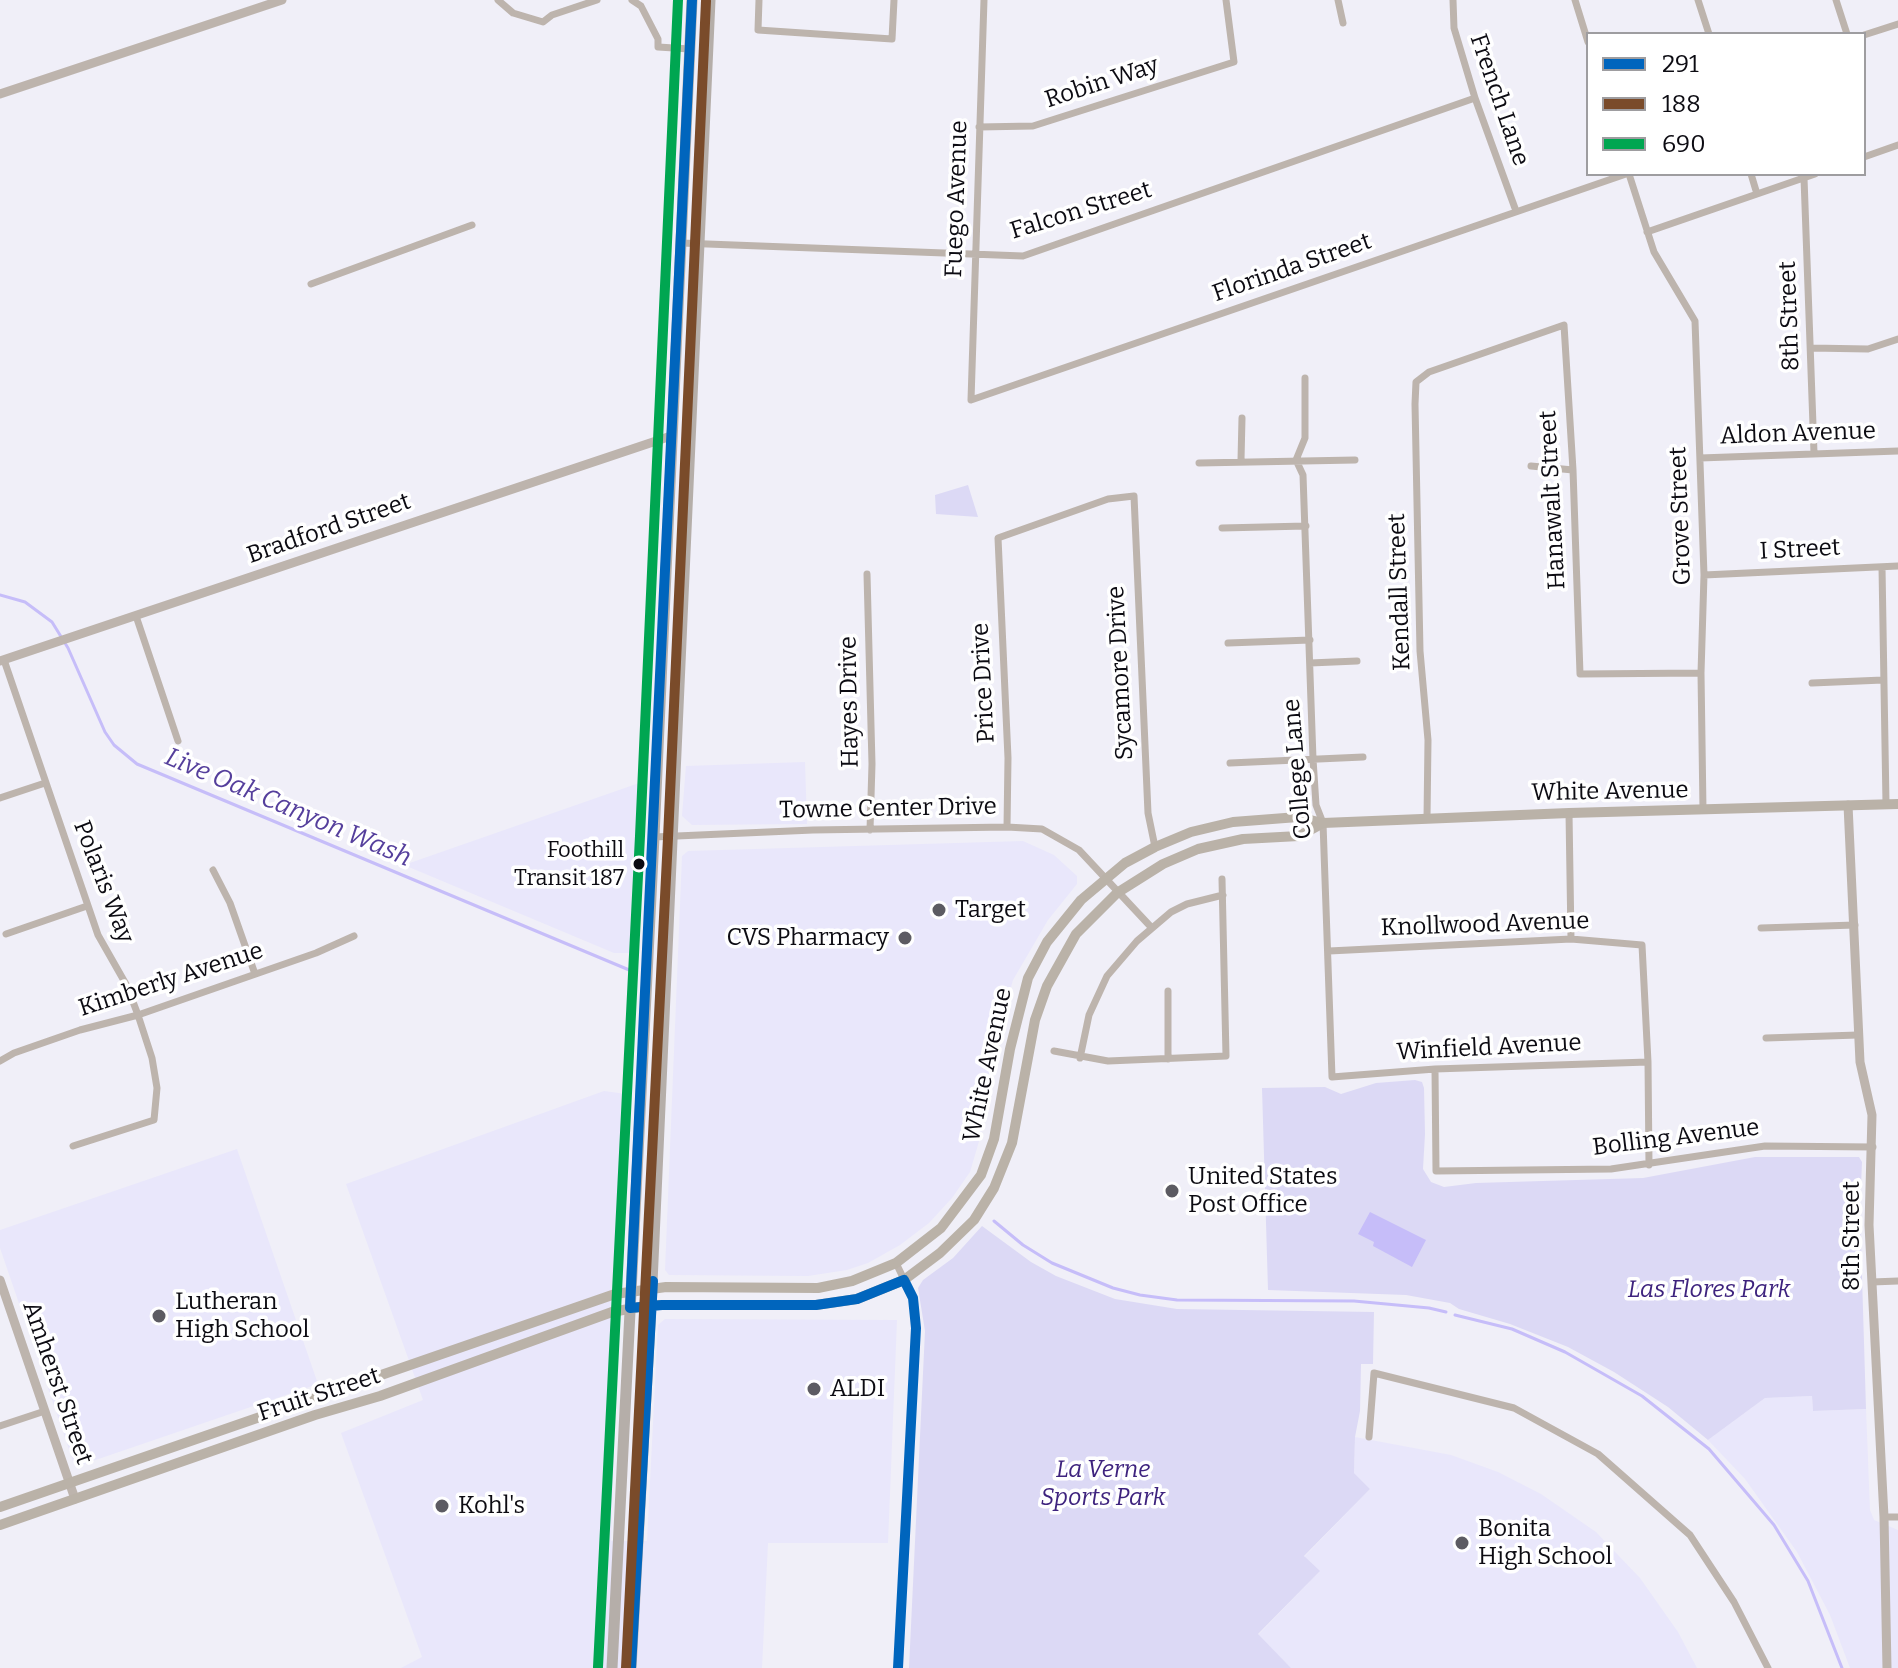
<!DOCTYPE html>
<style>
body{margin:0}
#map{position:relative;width:1898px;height:1668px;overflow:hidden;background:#f0eff8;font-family:Bitter,serif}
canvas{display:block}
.legend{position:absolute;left:1586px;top:32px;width:280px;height:144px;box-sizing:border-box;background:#fff;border:2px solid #9e9da0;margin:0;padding:10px 14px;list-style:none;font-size:24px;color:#0c0b12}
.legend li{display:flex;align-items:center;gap:16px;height:40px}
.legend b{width:40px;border:2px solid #9e9da0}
</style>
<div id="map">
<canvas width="1898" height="1668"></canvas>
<ul class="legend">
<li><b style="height:10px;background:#0065bd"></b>291</li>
<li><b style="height:10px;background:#7a4b2a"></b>188</li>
<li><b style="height:10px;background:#00a651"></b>690</li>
</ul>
</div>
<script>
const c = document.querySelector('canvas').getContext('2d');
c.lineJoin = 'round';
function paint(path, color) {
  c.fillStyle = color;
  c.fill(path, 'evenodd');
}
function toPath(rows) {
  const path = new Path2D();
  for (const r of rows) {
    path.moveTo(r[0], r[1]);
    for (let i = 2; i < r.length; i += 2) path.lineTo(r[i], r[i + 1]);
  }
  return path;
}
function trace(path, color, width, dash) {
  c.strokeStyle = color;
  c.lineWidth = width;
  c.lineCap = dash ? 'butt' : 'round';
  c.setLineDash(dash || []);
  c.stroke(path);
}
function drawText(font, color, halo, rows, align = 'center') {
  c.font = font + ' Bitter,serif';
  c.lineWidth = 7;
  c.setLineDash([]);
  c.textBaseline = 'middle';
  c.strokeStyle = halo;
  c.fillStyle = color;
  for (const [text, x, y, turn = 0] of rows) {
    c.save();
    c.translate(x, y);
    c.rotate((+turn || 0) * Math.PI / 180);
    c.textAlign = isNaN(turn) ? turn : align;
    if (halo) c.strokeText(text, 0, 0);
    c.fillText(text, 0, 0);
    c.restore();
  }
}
paint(toPath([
 [805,762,807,824,692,825,682,816,686,766],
 [642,782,636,953,614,953,404,865],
 [1023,841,1054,855,1077,876,1077,884,1048,920,1013,980,1001,1024,980,1138,970,1172,952,1198,929,1223,900,1245,868,1263,847,1270,808,1276,669,1275,665,1270,682,856,688,851],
 [604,1091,626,1094,611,1541,647,1541,658,1325,665,1319,897,1320,888,1543,768,1543,762,1668,401,1668,422,1657,341,1433,423,1400,346,1184],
 [237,1149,318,1384,75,1467,0,1248,0,1230],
 [1812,1396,1813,1411,1866,1409,1870,1510,1874,1520,1898,1530,1898,1668,1850,1668,1830,1615,1797,1552,1745,1479,1708,1440,1765,1398],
 [1355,1437,1451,1455,1498,1472,1541,1494,1596,1532,1640,1578,1678,1632,1697,1668,1291,1668,1258,1635,1319,1572,1304,1557,1370,1489,1354,1473]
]), '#e9e7fb');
paint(toPath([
 [968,485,978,517,936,514,935,495],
 [1415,1080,1422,1082,1424,1088,1425,1134,1423,1169,1431,1182,1444,1187,1476,1183,1643,1178,1755,1157,1859,1157,1862,1162,1860,1210,1866,1409,1813,1411,1812,1396,1765,1398,1708,1440,1668,1407,1614,1372,1568,1347,1510,1324,1459,1309,1450,1303,1406,1295,1268,1290,1262,1088,1325,1087,1341,1094,1376,1083],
 [982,1226,1031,1262,1056,1276,1115,1299,1177,1309,1374,1312,1373,1364,1361,1364,1360,1411,1355,1437,1354,1473,1370,1489,1304,1556,1320,1571,1258,1634,1291,1668,909,1668,925,1331,918,1288,923,1280,953,1258]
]), '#dcd9f5');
paint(toPath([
 [1370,1212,1426,1240,1412,1267,1373,1246,1374,1242,1358,1234]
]), '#c6bdf9');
trace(toPath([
 [0,595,25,602,52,622,68,648,105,732,114,745,137,764,634,972],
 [994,1221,1023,1245,1052,1263,1113,1288,1140,1295,1177,1300,1354,1301,1429,1308,1446,1312],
 [1455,1315,1512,1329,1565,1352,1642,1396,1709,1449,1774,1525,1808,1581,1842,1668]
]), '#c6bdf9', 3);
trace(toPath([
 [498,0,513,13,543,22,552,15,597,0],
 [632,0,641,6,658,39,658,47,690,49],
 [759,0,758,30,892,39,894,0],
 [984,0,971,400,1626,174],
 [1338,0,1343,23],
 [1453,0,1454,28,1475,98,1516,211],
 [1575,0,1588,42],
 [1698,0,1709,34],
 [1836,0,1847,34],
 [1864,35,1898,24],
 [979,127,1033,126,1234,62,1226,0],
 [1864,157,1898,145],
 [1629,174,1654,252,1695,321,1704,575,1701,673,1703,810],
 [1751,174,1757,194],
 [1804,178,1814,453],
 [1647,232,1815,174],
 [681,243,1023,256,1475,98],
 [311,284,472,225],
 [1811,348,1868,349,1898,339],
 [1700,458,1898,451],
 [1241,460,1242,418],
 [1296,460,1303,475,1313,759,1316,805,1323,823,1332,1077,1435,1069,1648,1062],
 [1296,460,1305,438,1305,378],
 [1199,463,1355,460],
 [1531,466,1573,470],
 [1222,528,1306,526],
 [1882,567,1886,804],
 [867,574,872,764,870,830],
 [1704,575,1898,566],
 [136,616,178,741],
 [1228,643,1310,640],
 [4,660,98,935,127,986,138,1015,152,1058,157,1088,154,1120,73,1146],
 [1310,663,1357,661],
 [1812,683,1883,680],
 [1230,763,1363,757],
 [0,798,45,783],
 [1569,813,1571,939],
 [1427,818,1428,740,1420,651,1415,404,1416,382,1429,372,1564,325,1573,470,1580,674,1701,673],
 [1007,827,1008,758,998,538,1108,499,1134,496,1148,813,1155,847],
 [654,837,813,830,1007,827,1042,829,1079,850,1151,927],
 [213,870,230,903,255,974],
 [1761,928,1855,925],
 [6,934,87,906],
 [1329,951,1571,939,1642,945,1648,1062,1649,1165],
 [1766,1038,1858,1035],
 [1054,1051,1108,1061,1226,1056,1222,879],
 [1080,1058,1089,1015,1107,976,1137,941,1171,912,1187,904,1223,895],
 [1168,1059,1168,991],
 [0,1061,14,1053,80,1030,138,1015,316,953,354,936],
 [1435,1069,1436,1171,1611,1169,1765,1146,1873,1147],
 [896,1263,913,1298,916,1328,898,1668],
 [1872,1282,1898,1281],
 [0,1426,45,1411],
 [1369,1437,1374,1373,1514,1408,1598,1454,1690,1535,1734,1602,1768,1668],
 [1884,1517,1898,1517]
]), '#bdb4ad', 7);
trace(toPath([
 [0,94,282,0],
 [0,661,671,436],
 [1848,805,1860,1062,1872,1115,1869,1225,1884,1517,1887,1668],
 [0,1280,75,1499]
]), '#bdb4ad', 9);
trace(toPath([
 [0,1507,615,1294,666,1287,818,1288,852,1281,896,1263,941,1228,981,1175,994,1139,1010,1049,1028,978,1047,942,1081,900,1125,863,1155,847,1191,832,1233,822,1298,817,1323,823,1569,813,1898,804],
 [0,1525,315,1415,380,1396,612,1312,651,1305,816,1305,857,1299,904,1280,940,1253,974,1220,994,1188,1012,1143,1035,1020,1047,986,1076,934,1117,893,1163,864,1198,849,1243,839,1299,836,1323,823]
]), '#bab2a8', 10);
trace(toPath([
 [612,1668,654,837,692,0],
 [631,1668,651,1305,710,0]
]), '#b5aea9', 11);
trace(toPath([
 [692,0,630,1308,662,1305,816,1305,857,1299,904,1280,913,1298,916,1328,898,1668],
 [631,1668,653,1281]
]), '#0065bd', 10);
trace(toPath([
 [626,1668,668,838,706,1]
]), '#7a4b2a', 10);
trace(toPath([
 [598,1667,640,836,678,0]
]), '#00a651', 10);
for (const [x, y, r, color] of [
 [639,864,7,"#0c0b12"],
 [939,910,8,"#5c5b62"],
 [905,938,8,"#5c5b62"],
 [1172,1191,8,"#5c5b62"],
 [159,1316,8,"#5c5b62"],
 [814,1389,8,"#5c5b62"],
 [442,1506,8,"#5c5b62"],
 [1462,1543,8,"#5c5b62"]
]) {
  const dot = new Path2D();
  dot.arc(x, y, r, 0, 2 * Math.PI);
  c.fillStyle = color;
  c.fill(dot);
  trace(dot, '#fff', 3);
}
drawText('22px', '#0c0b12', '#fff', [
 ["Foothill",624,851],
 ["Transit 187",624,879]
], 'right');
drawText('24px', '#0c0b12', '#fff', [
 ["Robin Way",1102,83,-18],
 ["French Lane",1499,100,71],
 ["Fuego Avenue",957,199,-88],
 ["Falcon Street",1081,211,-17],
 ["Florinda Street",1292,268,-19],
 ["8th Street",1790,316,-92],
 ["Aldon Avenue",1798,434,-2],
 ["Hanawalt Street",1553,500,-93],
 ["Grove Street",1681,516,-92],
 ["Bradford Street",329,529,-19],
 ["I Street",1800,550,-3],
 ["Kendall Street",1400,592,-92],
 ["Sycamore Drive",1121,673,-93],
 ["Price Drive",984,683,-93],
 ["Hayes Drive",850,702,-91],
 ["College Lane",1298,769,-95],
 ["White Avenue",1610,792,-1],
 ["Towne Center Drive",888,809,-1],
 ["Polaris Way",103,882,69],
 ["Knollwood Avenue",1485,925,-2],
 ["Kimberly Avenue",171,980,-18],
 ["Winfield Avenue",1489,1048,-3],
 ["White Avenue",988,1065,-78],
 ["Bolling Avenue",1676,1138,-7],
 ["8th Street",1852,1236,-90],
 ["Amherst Street",57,1383,71],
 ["Fruit Street",319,1395,-18]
]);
drawText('24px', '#0c0b12', '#fff', [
 ["Target",955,910],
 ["CVS Pharmacy",889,938,"right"],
 ["United States",1188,1177],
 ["Post Office",1188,1205],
 ["Lutheran",175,1302],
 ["High School",175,1330],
 ["ALDI",830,1389],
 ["Kohl's",458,1506],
 ["Bonita",1478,1529],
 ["High School",1478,1557]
], 'left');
drawText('italic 24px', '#3e237e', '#fff', [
 ["Las Flores Park",1709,1290],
 ["La Verne",1103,1470],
 ["Sports Park",1103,1498]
]);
drawText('italic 26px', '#553f9c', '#fff', [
 ["Live Oak Canyon Wash",288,808,23]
]);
</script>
